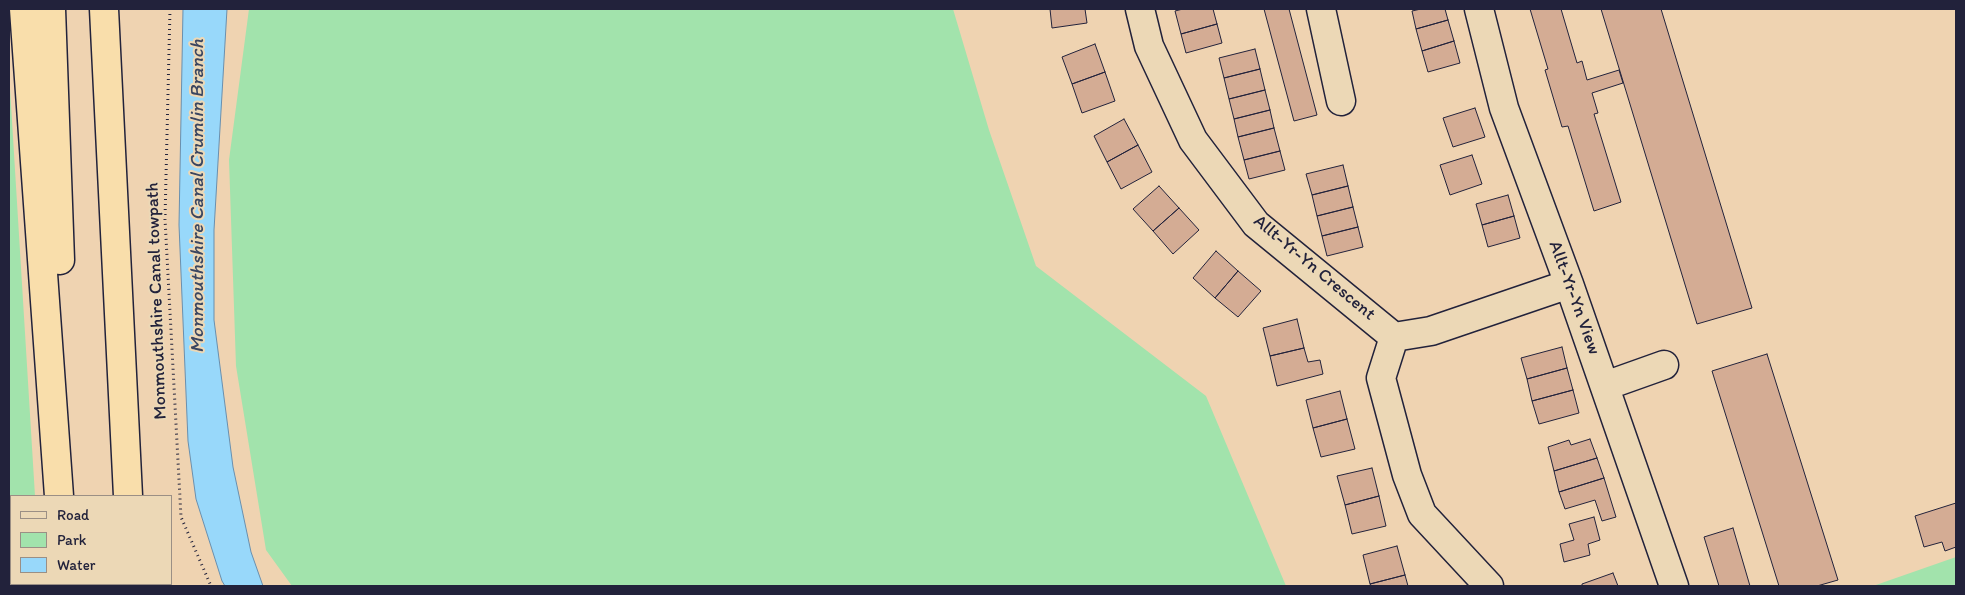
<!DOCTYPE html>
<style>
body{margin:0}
#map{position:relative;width:1965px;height:595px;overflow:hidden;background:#efd3b1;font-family:Itim,sans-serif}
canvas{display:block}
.frame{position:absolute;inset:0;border:10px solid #22223b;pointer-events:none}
.legend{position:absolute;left:10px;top:495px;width:162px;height:90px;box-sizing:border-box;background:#ecd8b6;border:1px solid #9b8f85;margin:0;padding:6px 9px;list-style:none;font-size:15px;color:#22223b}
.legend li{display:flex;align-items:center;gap:10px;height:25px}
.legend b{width:25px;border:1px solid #9b8f85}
</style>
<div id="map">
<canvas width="1965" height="595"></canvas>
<div class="frame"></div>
<ul class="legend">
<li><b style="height:6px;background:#ecd8b6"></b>Road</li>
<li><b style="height:14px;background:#a2e3ac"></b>Park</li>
<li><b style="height:14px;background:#98d8fa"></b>Water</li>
</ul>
</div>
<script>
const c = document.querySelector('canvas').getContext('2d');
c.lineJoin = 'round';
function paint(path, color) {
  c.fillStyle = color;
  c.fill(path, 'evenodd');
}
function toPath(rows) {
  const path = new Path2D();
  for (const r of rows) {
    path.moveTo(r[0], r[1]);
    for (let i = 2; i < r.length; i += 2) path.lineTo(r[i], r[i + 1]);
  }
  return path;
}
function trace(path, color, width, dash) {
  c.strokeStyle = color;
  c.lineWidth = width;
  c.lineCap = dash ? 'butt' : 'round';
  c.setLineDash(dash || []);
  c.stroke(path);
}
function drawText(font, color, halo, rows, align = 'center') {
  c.font = font + ' Itim,sans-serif';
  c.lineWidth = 4;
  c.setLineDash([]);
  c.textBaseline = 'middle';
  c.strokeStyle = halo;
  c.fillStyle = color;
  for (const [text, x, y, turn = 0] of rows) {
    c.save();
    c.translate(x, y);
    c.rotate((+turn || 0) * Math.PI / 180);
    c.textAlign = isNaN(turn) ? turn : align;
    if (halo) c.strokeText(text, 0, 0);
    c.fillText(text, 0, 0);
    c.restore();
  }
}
paint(toPath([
 [249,9,953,9,989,130,1036,266,1206,396,1286,586,292,586,266,550,236,366,229,160],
 [9,72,35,496,11,496,11,584,40,584,40,586,9,586],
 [1956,557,1956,586,1873,586]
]), '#a2e3ac');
const water = toPath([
 [183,9,227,9,214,230,214,320,233,467,251,552,263,586,225,586,222,581,196,499,188,441,179,225,183,9]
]);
paint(water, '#98d8fa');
trace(water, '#698fae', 1);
const building = toPath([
 [1050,9,1085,9,1087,23,1052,28,1050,9],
 [1183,9,1213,9,1217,24,1181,34,1175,11,1183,9],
 [1264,9,1289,9,1317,115,1294,121,1264,9],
 [1421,9,1445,9,1448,20,1416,29,1412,11,1421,9],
 [1530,9,1561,9,1577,63,1582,61,1587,80,1619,70,1623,83,1592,93,1598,113,1594,114,1621,202,1594,211,1568,126,1562,127,1545,70,1548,69,1530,9],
 [1601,9,1661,9,1752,308,1697,324,1601,9],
 [1448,20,1454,41,1422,51,1416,29,1448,20],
 [1217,24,1222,43,1186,53,1181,34,1217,24],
 [1454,41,1460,63,1428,72,1422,51,1454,41],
 [1095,44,1105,72,1072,84,1062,57,1095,44],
 [1255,49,1260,69,1224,78,1219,58,1255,49],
 [1260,69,1265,90,1229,99,1224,78,1260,69],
 [1105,72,1115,101,1082,113,1072,84,1105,72],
 [1265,90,1270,110,1234,119,1229,99,1265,90],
 [1475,108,1485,137,1453,147,1443,118,1475,108],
 [1270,110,1274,128,1238,137,1234,119,1270,110],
 [1124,119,1138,145,1107,162,1094,136,1124,119],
 [1274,128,1280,151,1244,160,1238,137,1274,128],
 [1138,145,1152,172,1121,189,1107,162,1138,145],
 [1280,151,1285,170,1249,179,1244,160,1280,151],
 [1472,155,1482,184,1450,195,1440,165,1472,155],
 [1343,165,1348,186,1312,195,1306,174,1343,165],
 [1159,186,1179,208,1153,231,1133,209,1159,186],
 [1348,186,1353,207,1317,216,1312,195,1348,186],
 [1508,195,1514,216,1482,225,1476,204,1508,195],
 [1353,207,1358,227,1322,236,1317,216,1353,207],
 [1179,208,1199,230,1173,254,1153,231,1179,208],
 [1514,216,1520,238,1488,247,1482,225,1514,216],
 [1358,227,1363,247,1327,256,1322,236,1358,227],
 [1216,251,1238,271,1215,298,1193,278,1216,251],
 [1238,271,1261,291,1238,317,1215,298,1238,271],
 [1297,319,1304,348,1270,356,1263,328,1297,319],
 [1562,347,1567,368,1527,379,1521,358,1562,347],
 [1304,348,1308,362,1320,360,1323,374,1277,386,1270,356,1304,348],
 [1767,354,1838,580,1817,586,1779,586,1712,371,1767,354],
 [1567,368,1573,390,1532,401,1527,379,1567,368],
 [1573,390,1579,413,1539,424,1532,401,1573,390],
 [1340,391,1347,419,1313,428,1306,400,1340,391],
 [1347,419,1355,449,1321,457,1313,428,1347,419],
 [1590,439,1597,458,1554,471,1548,447,1569,440,1571,445,1590,439],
 [1597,458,1604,478,1559,492,1554,471,1597,458],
 [1372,468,1379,496,1345,505,1337,476,1372,468],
 [1604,478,1616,517,1602,521,1595,500,1565,509,1559,492,1604,478],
 [1379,496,1386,526,1352,534,1345,505,1379,496],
 [1956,503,1956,547,1945,551,1942,542,1924,547,1915,516,1956,503],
 [1594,517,1600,540,1588,544,1590,555,1564,562,1560,544,1574,540,1569,524,1594,517],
 [1733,528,1750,586,1719,586,1704,537,1733,528],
 [1397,546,1405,575,1370,584,1363,555,1397,546],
 [1613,573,1618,586,1582,586,1582,584,1613,573],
 [1405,575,1408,586,1371,586,1370,584,1405,575]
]);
paint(building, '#d4ac94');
trace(building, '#22223b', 1);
const minor = toPath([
 [1140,9,1149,46,1193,140,1256,224,1394,337,1431,331,1569,284],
 [1321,9,1341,101],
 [1479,9,1504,108,1569,284,1674,586],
 [1394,337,1381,378,1407,475,1422,514,1489,586],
 [1605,386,1664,365]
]);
const highway = toPath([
 [24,9,59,496],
 [51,9,60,260],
 [104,9,128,496],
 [66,584,66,586],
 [132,584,133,586]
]);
trace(minor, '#22223b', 31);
trace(highway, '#22223b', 31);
trace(toPath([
 [170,9,165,219,181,517,211,586]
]), '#22223b', 3, [1, 4]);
trace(minor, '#ecd8b6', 28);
trace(highway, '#f9deab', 28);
drawText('18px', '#22223b', '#ecd8b6', [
 ["Allt-Yr-Yn Crescent",1314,268,40],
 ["Allt-Yr-Yn View",1574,298,70],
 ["Monmouthshire Canal towpath",157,301,-92]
]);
drawText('italic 19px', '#3a4661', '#ecd8b6', [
 ["Monmouthshire Canal Crumlin Branch",198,196,-90]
]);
</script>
